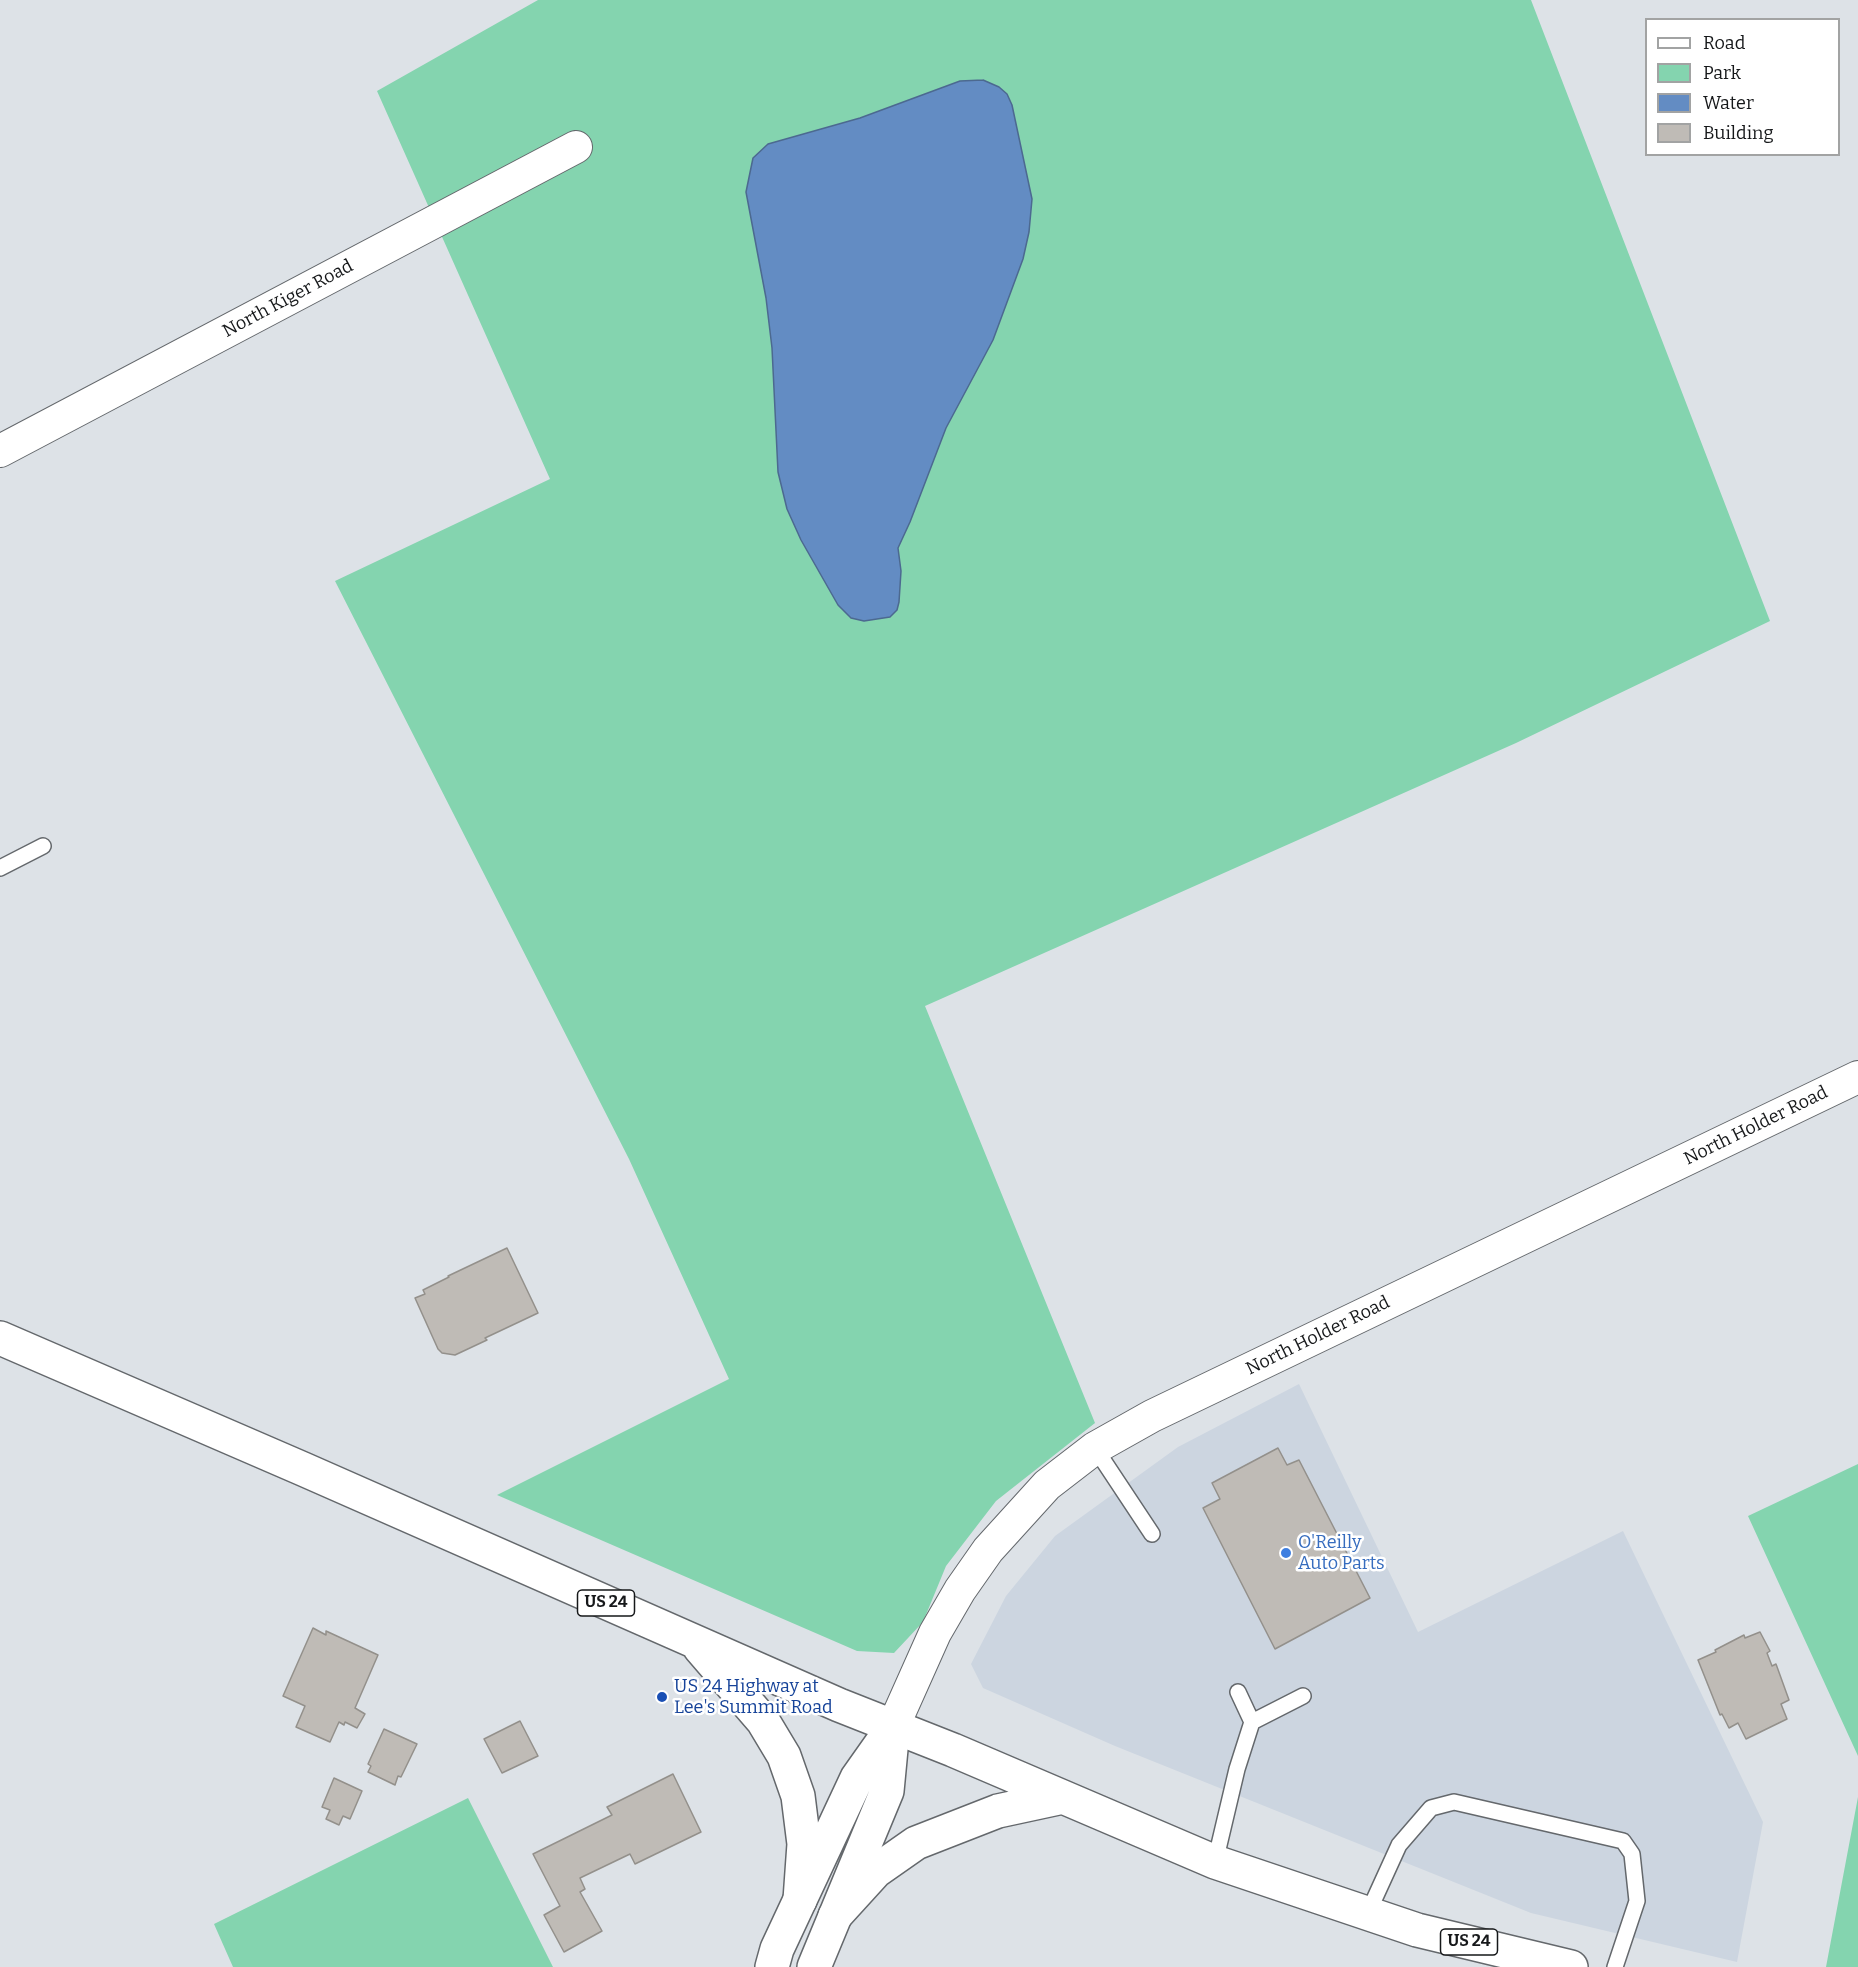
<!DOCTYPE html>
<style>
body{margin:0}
#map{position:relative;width:1858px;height:1967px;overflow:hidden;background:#dde2e7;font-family:Bitter,serif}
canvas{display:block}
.legend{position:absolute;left:1645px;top:18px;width:195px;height:138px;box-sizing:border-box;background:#fff;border:2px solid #a2a3a3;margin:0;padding:8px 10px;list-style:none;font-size:18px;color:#16181a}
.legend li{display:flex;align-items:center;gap:12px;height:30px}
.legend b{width:30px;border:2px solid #a2a3a3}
</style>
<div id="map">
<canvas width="1858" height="1967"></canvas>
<ul class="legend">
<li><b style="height:8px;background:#fff"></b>Road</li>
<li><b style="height:16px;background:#84d4af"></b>Park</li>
<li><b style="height:16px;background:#638cc3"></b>Water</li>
<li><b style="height:16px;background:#bfbbb6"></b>Building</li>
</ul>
</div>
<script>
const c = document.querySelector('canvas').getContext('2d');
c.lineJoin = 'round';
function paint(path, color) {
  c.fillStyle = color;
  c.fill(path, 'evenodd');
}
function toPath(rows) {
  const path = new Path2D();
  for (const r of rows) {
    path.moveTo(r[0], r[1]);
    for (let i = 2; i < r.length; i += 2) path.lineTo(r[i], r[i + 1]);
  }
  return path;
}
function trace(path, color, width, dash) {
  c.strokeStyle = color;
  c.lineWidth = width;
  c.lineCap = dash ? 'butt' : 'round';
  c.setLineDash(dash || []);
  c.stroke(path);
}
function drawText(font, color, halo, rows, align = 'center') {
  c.font = font + ' Bitter,serif';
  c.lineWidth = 5;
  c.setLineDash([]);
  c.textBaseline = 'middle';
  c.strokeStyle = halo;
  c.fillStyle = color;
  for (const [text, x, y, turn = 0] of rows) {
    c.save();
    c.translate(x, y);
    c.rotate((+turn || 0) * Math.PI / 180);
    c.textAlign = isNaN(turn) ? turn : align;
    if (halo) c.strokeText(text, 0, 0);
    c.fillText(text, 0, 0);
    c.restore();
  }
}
paint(toPath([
 [1299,1384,1418,1632,1623,1531,1763,1822,1737,1962,1531,1913,1115,1746,983,1688,971,1664,1006,1596,1055,1536,1178,1447]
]), '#ccd5e0');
paint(toPath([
 [538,0,1531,0,1770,621,1516,743,925,1006,1095,1423,996,1501,946,1566,923,1622,894,1653,857,1651,497,1495,729,1379,629,1159,335,581,550,479,377,91],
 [1858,1464,1858,1756,1748,1516],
 [1858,1797,1858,1967,1826,1967],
 [468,1798,553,1967,233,1967,214,1924]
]), '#84d4af');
const water = toPath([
 [983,80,999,87,1007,94,1012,105,1032,199,1029,232,1023,259,993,340,946,428,910,522,898,548,901,571,899,602,897,610,890,617,864,621,851,618,838,605,801,540,787,509,778,472,772,348,766,298,746,192,753,158,768,144,860,118,960,81,983,80]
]);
paint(water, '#638cc3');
trace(water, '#4c6990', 1.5);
const building = toPath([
 [507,1248,538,1313,485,1338,487,1340,455,1355,442,1353,438,1349,415,1298,425,1294,423,1290,449,1277,448,1276,507,1248],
 [1278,1448,1287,1465,1299,1460,1370,1598,1275,1649,1203,1508,1220,1499,1212,1483,1278,1448],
 [313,1628,326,1635,326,1631,378,1655,355,1708,365,1714,357,1728,345,1722,344,1725,339,1722,330,1742,296,1727,305,1706,283,1696,313,1628],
 [1760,1632,1770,1651,1767,1653,1772,1666,1776,1664,1789,1700,1781,1704,1787,1719,1746,1739,1738,1723,1729,1728,1722,1714,1720,1715,1698,1660,1716,1652,1715,1650,1744,1635,1745,1638,1760,1632],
 [520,1721,538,1756,502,1773,484,1739,520,1721],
 [384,1729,417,1744,401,1777,398,1776,395,1785,368,1772,371,1766,368,1764,384,1729],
 [673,1774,701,1832,635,1864,630,1854,580,1878,585,1889,580,1892,602,1931,564,1952,544,1915,560,1906,533,1854,612,1815,607,1807,673,1774],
 [334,1778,362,1791,350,1819,343,1816,339,1825,326,1819,330,1810,322,1807,334,1778]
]);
paint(building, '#bfbbb6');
trace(building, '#93908b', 1.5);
const service = toPath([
 [0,868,43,846],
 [1095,1448,1152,1534],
 [1238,1692,1252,1722,1303,1696],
 [1215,1862,1237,1769,1252,1722],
 [1368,1913,1399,1845,1431,1808,1454,1802,1623,1841,1632,1854,1637,1901,1615,1967]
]);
const minor = toPath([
 [0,451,576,147],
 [893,1727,935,1633,960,1590,988,1550,1047,1485,1095,1448,1152,1416,1858,1077]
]);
const secondary = toPath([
 [772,1967,777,1949,857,1778,893,1727],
 [814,1967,887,1791,893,1728]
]);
const primary = toPath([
 [0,1338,303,1469,839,1705,953,1750,1215,1862,1417,1930,1571,1967],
 [700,1648,763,1721,784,1756,798,1796,804,1844,800,1900],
 [835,1916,876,1871,916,1843,998,1811,1063,1797]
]);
trace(service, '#64686c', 18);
trace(minor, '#64686c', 34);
trace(secondary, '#64686c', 36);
trace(primary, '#64686c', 36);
trace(service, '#fff', 15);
trace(minor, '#fff', 32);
trace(secondary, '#fff', 33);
trace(primary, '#fff', 33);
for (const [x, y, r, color] of [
 [1286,1553,6,"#3f7fe0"],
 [662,1697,6,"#1a4fb4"]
]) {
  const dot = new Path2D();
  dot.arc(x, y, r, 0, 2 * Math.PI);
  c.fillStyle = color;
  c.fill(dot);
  trace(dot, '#fff', 2);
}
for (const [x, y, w] of [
 [606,1603,57],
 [1469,1942,57]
]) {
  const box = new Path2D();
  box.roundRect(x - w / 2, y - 13, w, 26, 4.5);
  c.fillStyle = '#fff';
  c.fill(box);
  trace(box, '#16181a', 1.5);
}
drawText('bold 16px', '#16181a', null, [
 ["US 24",606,1603],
 ["US 24",1469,1942]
]);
drawText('18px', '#16181a', '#fff', [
 ["North Kiger Road",288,299,-28],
 ["North Holder Road",1756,1126,-26],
 ["North Holder Road",1318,1336,-26]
]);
drawText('18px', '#366cbe', '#fff', [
 ["O'Reilly",1298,1543],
 ["Auto Parts",1298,1564]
], 'left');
drawText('18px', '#164399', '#fff', [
 ["US 24 Highway at",674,1687],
 ["Lee's Summit Road",674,1708]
], 'left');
</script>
